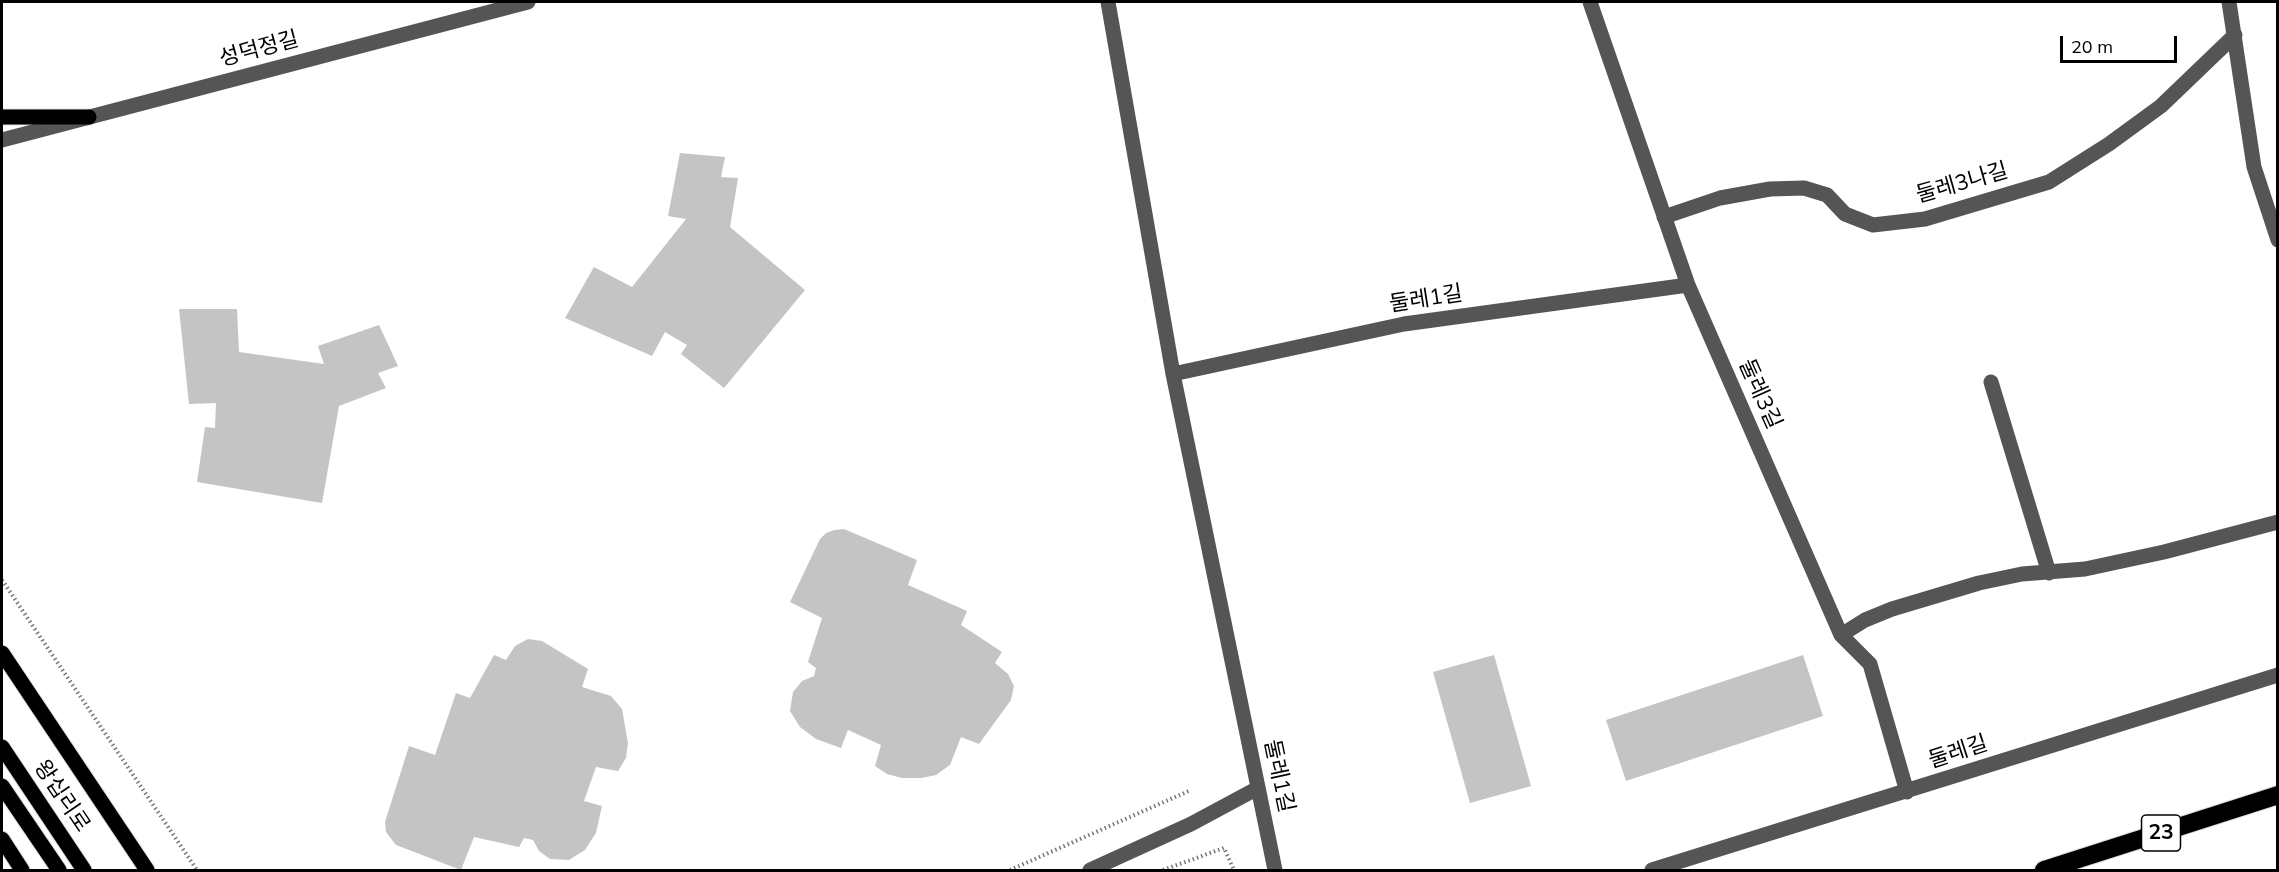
<!DOCTYPE html>
<meta charset="utf-8">
<style>
body{margin:0}
#map{position:relative;width:2279px;height:872px;overflow:hidden;background:#fff;font-family:Mulish,sans-serif}
canvas{display:block}
.frame{position:absolute;inset:0;border:3px solid #000;pointer-events:none}
.scale{position:absolute;left:2060px;top:36px;width:117px;height:27px;box-sizing:border-box;border:3px solid #000;border-top:0;padding-left:8px;font-size:18px;line-height:21px;white-space:nowrap;color:#000;-webkit-text-stroke:4px #fff;paint-order:stroke}
</style>
<div id="map">
<canvas width="2279" height="872"></canvas>
<div class="frame"></div>
<div class="scale">20 m</div>
</div>
<script>
const c = document.querySelector('canvas').getContext('2d');
c.lineJoin = 'round';
function paint(path, color) {
  c.fillStyle = color;
  c.fill(path, 'evenodd');
}
function toPath(rows) {
  const path = new Path2D();
  for (const r of rows) {
    path.moveTo(r[0], r[1]);
    for (let i = 2; i < r.length; i += 2) path.lineTo(r[i], r[i + 1]);
  }
  return path;
}
function trace(path, color, width, dash) {
  c.strokeStyle = color;
  c.lineWidth = width;
  c.lineCap = dash ? 'butt' : 'round';
  c.setLineDash(dash || []);
  c.stroke(path);
}
function drawText(font, color, halo, rows, align = 'center') {
  c.font = font + ' Mulish,"Noto Sans KR",sans-serif';
  c.lineWidth = 6;
  c.setLineDash([]);
  c.textBaseline = 'middle';
  c.strokeStyle = halo;
  c.fillStyle = color;
  for (const [text, x, y, turn = 0] of rows) {
    c.save();
    c.translate(x, y);
    c.rotate((+turn || 0) * Math.PI / 180);
    c.textAlign = isNaN(turn) ? turn : align;
    if (halo) c.strokeText(text, 0, 0);
    c.fillText(text, 0, 0);
    c.restore();
  }
}
paint(toPath([
 [680,153,725,157,721,177,738,178,730,227,805,290,724,388,681,354,687,345,665,332,652,356,565,318,594,267,632,287,686,219,668,216],
 [179,309,237,309,239,352,324,364,318,346,379,325,398,366,378,373,386,388,339,406,322,503,197,482,205,427,215,428,216,403,189,404],
 [844,529,917,560,908,585,967,611,961,625,1002,652,995,663,1008,674,1014,686,1011,700,979,744,961,737,950,765,936,775,921,778,902,778,887,774,875,766,881,745,848,730,841,748,816,739,800,727,790,711,793,692,802,681,814,676,816,668,808,662,822,618,790,602,820,539,826,533,834,530],
 [528,639,542,641,588,669,582,687,611,696,622,709,628,743,626,758,618,771,596,767,584,801,602,806,596,833,585,850,569,860,550,859,539,851,533,840,524,838,519,847,474,837,461,870,396,845,386,832,385,822,409,746,435,755,456,693,470,698,494,655,506,660,515,646],
 [1494,655,1531,786,1470,803,1433,672],
 [1803,655,1823,716,1626,781,1606,720]
]), '#c4c4c4');
const major = toPath([
 [2,117,89,117],
 [2,653,147,870],
 [2,747,84,870],
 [2,786,59,870],
 [2,839,22,870]
]);
const highway = toPath([
 [2044,870,2278,795]
]);
trace(major, '#dbdbdb', 17);
trace(highway, '#dbdbdb', 20);
trace(toPath([
 [2,580,197,870],
 [1010,870,1191,790],
 [1163,870,1224,848,1234,870]
]), '#777', 4, [1.5, 3]);
trace(toPath([
 [1108,2,1173,374,1275,870],
 [1590,2,1688,285,1841,635,1870,664,1907,792],
 [2229,2,2254,167,2278,240],
 [2,140,528,2],
 [1664,217,1720,198,1770,189,1804,188,1827,195,1845,214,1873,225,1925,219,2049,182,2109,144,2161,106,2235,35],
 [1173,374,1404,324,1688,285],
 [1991,382,2049,573],
 [1841,635,1865,620,1892,609,1979,583,2022,574,2085,569,2164,552,2278,522],
 [1090,870,1191,824,1258,788],
 [1652,870,2278,675]
]), '#555', 15);
trace(major, '#000', 15);
trace(highway, '#000', 18);
for (const [x, y, w] of [
 [2161,833,39]
]) {
  const box = new Path2D();
  box.roundRect(x - w / 2, y - 18, w, 36, 4.5);
  c.fillStyle = '#fff';
  c.fill(box);
  trace(box, '#000', 1.5);
}
drawText('bold 21px', '#000', null, [
 ["23",2161,833]
]);
drawText('22px', '#000', '#fff', [
 ["성덕정길",259,49,-15],
 ["둘레3나길",1962,183,-16],
 ["둘레1길",1426,299,-9],
 ["둘레3길",1760,394,66],
 ["둘레길",1958,752,-18],
 ["둘레1길",1279,776,78],
 ["왕십리로",62,796,56]
]);
</script>
